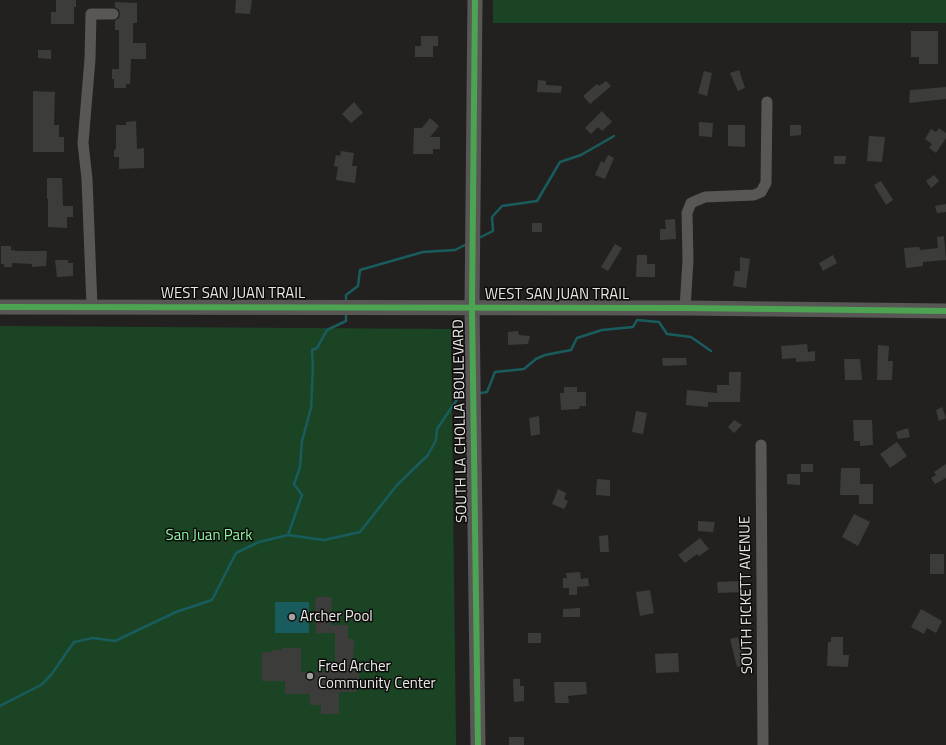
<!DOCTYPE html>
<style>
body{margin:0}
canvas{display:block;background:#22211f}
</style>
<canvas width="946" height="745"></canvas>
<script>
const c = document.querySelector('canvas').getContext('2d');
c.lineJoin = 'round';
function paint(path, color) {
  c.fillStyle = color;
  c.fill(path, 'evenodd');
}
function toPath(rows) {
  const path = new Path2D();
  for (const r of rows) {
    path.moveTo(r[0], r[1]);
    for (let i = 2; i < r.length; i += 2) path.lineTo(r[i], r[i + 1]);
  }
  return path;
}
function trace(path, color, width, dash) {
  c.strokeStyle = color;
  c.lineWidth = width;
  c.lineCap = dash ? 'butt' : 'round';
  c.setLineDash(dash || []);
  c.stroke(path);
}
function drawText(font, color, halo, rows, align = 'center') {
  c.font = font + ' "Titillium Web",sans-serif';
  c.lineWidth = 3;
  c.setLineDash([]);
  c.textBaseline = 'middle';
  c.strokeStyle = halo;
  c.fillStyle = color;
  for (const [text, x, y, turn = 0] of rows) {
    c.save();
    c.translate(x, y);
    c.rotate((+turn || 0) * Math.PI / 180);
    c.textAlign = isNaN(turn) ? turn : align;
    if (halo) c.strokeText(text, 0, 0);
    c.fillText(text, 0, 0);
    c.restore();
  }
}
paint(toPath([
 [493,0,946,0,946,23,493,23],
 [0,326,451,329,456,745,0,745]
]), '#1b4425');
paint(toPath([
 [275,602,309,602,309,633,275,633]
]), '#185c5d');
trace(toPath([
 [481,237,493,231,492,217,502,206,537,201,560,162,581,155,614,136],
 [346,299,346,295,358,286,360,270,423,252,455,250,465,245],
 [481,393,487,392,495,372,524,369,536,359,545,355,571,350,577,338,602,330,633,327,637,320,659,322,667,334,691,337,711,351],
 [288,535,302,495,294,484,300,467,302,441,311,408,313,367,312,350,317,348,327,330,346,321,346,315],
 [0,706,41,685,51,675,74,642,93,638,115,641,176,612,212,600,236,553,259,542,288,535,324,540,360,532,397,485,428,455,436,440,437,429,460,395,465,394]
]), '#185c5d', 2.5);
paint(toPath([
 [56,0,76,0,76,7,74,7,74,24,51,24,51,12,56,12],
 [236,0,252,0,250,14,235,13],
 [115,2,137,3,137,23,133,23,133,43,146,43,146,59,131,59,130,84,126,84,126,88,114,88,114,79,112,79,112,69,119,69,119,30,115,30,115,21,119,18,120,14,119,10,115,7],
 [911,31,938,31,938,64,919,64,919,57,911,57],
 [421,36,438,36,438,46,433,46,433,57,415,57,415,46,421,46],
 [38,50,51,50,51,59,38,58],
 [739,70,745,88,738,91,730,73],
 [704,71,712,73,707,96,698,93],
 [538,80,546,81,546,85,562,86,561,93,537,92],
 [606,81,611,86,590,104,583,96,597,84,599,86],
 [946,87,946,99,909,103,910,90],
 [33,91,55,92,54,125,59,125,59,137,64,137,64,152,33,152],
 [354,102,363,113,351,123,342,114],
 [602,111,612,122,602,131,598,127,591,134,585,128],
 [430,118,439,126,430,137,440,137,440,149,433,149,433,154,413,154,414,128,422,128],
 [136,121,137,149,144,148,144,168,119,169,119,157,114,157,114,150,116,149,116,125,126,125,126,122],
 [699,122,713,123,712,137,699,136],
 [728,125,745,125,745,147,728,146],
 [790,125,801,125,801,135,790,136],
 [939,128,946,133,946,138,936,153,929,148,932,144,925,139,931,129,936,132],
 [869,136,885,137,882,162,867,161],
 [341,151,354,153,352,166,357,166,355,183,336,180,338,167,334,166,336,155,340,156],
 [608,155,614,158,605,179,595,175,601,161,604,163],
 [834,156,846,156,845,164,834,164],
 [934,175,939,181,931,188,926,181],
 [47,178,62,178,63,206,73,206,73,217,67,217,67,228,48,227,48,199,47,199],
 [881,181,893,200,886,205,874,185],
 [946,204,946,212,937,213,935,206],
 [675,219,676,239,660,240,660,229,666,229,665,220],
 [532,223,542,223,542,232,532,232],
 [944,236,946,260,923,262,923,266,906,268,904,248,919,247,920,250,938,248,937,237],
 [615,244,622,248,608,271,601,267],
 [1,246,11,246,11,250,18,251,47,251,46,266,32,267,32,264,12,263,12,267,4,267,4,264,1,264],
 [637,255,647,255,647,264,655,264,655,277,636,277],
 [833,255,837,263,823,271,819,263],
 [740,257,750,259,746,288,733,286,735,271,740,271],
 [55,260,68,260,68,263,73,263,73,276,57,277],
 [518,331,519,335,530,336,528,344,508,345,508,332],
 [807,344,808,352,815,351,815,361,796,362,796,358,782,359,781,346],
 [878,345,889,346,888,361,893,361,892,380,877,380],
 [662,358,686,358,687,365,663,366],
 [844,359,860,359,862,380,845,380],
 [729,372,741,372,740,402,708,402,708,407,686,405,687,390,717,393,717,385,729,385],
 [564,387,577,387,577,392,586,392,586,406,580,406,579,409,561,410,560,393,564,393],
 [942,407,946,418,939,421,936,410],
 [636,411,647,413,643,434,632,432],
 [539,416,540,434,531,436,529,418],
 [734,420,742,425,734,433,728,427],
 [853,420,872,420,873,445,860,446,860,441,854,441],
 [908,428,910,437,898,439,896,432],
 [897,442,907,456,890,468,880,454],
 [801,464,813,464,813,472,801,472],
 [946,464,946,478,935,484,931,478,936,475,934,472],
 [841,468,860,468,860,484,873,484,873,504,859,504,859,495,840,495],
 [787,474,800,474,800,485,787,484],
 [597,479,610,480,610,496,596,495],
 [558,489,566,493,564,499,568,501,564,509,552,504],
 [854,514,870,522,858,546,842,537],
 [698,521,715,522,713,532,698,531],
 [608,535,609,552,600,552,599,536],
 [700,538,709,549,699,556,697,554,685,563,678,555],
 [930,554,944,554,944,574,930,574],
 [580,572,581,579,588,578,589,586,577,587,577,595,569,595,569,588,563,588,563,578,567,578,566,573],
 [740,581,744,592,718,593,717,582],
 [650,590,654,613,640,616,636,592],
 [316,597,332,597,331,625,348,625,348,639,354,639,353,671,359,671,359,680,356,680,356,692,339,692,339,714,321,714,321,705,310,705,310,694,285,694,285,681,262,681,262,652,272,652,272,650,282,650,282,648,301,648,301,672,329,672,329,664,335,664,335,633,316,633,315,608],
 [580,608,580,617,563,617,563,609],
 [921,609,942,621,936,633,927,628,924,634,911,627],
 [528,633,541,633,541,643,528,643],
 [738,637,745,665,737,667,730,639],
 [831,637,843,637,843,655,849,655,848,667,827,666,828,642,831,642],
 [678,653,679,672,656,673,655,654],
 [513,679,520,679,520,686,524,686,524,701,514,702],
 [554,682,586,682,587,694,568,696,569,703,555,703],
 [509,737,524,737,524,745,509,745]
]), '#3c3c3b');
trace(toPath([
 [92,307,87,179,83,143,90,59,91,14,113,14],
 [685,308,688,260,687,213,691,203,705,197,754,195,761,192,766,183,767,102],
 [761,445,763,745]
]), '#585755', 11);
trace(toPath([
 [475,0,472,307,478,745],
 [0,307,685,308,946,311]
]), '#585755', 15);
trace(toPath([
 [475,0,472,307,478,745],
 [0,307,685,308,946,311]
]), '#4ca352', 6);
for (const [x, y, r, color] of [
 [292,617,4,"#a3a2a0"],
 [310,676,4,"#a3a2a0"]
]) {
  const dot = new Path2D();
  dot.arc(x, y, r, 0, 2 * Math.PI);
  c.fillStyle = color;
  c.fill(dot);
  trace(dot, '#0c0b0a', 1.5);
}
drawText('15px', '#e9e8e6', '#0c0b0a', [
 ["WEST SAN JUAN TRAIL",233,294],
 ["WEST SAN JUAN TRAIL",557,295],
 ["SOUTH LA CHOLLA BOULEVARD",461,421,-91],
 ["SOUTH FICKETT AVENUE",747,595,-91]
]);
drawText('15px', '#8ef3a2', '#0c0b0a', [
 ["San Juan Park",209,536]
]);
drawText('15px', '#e9e8e6', '#0c0b0a', [
 ["Archer Pool",300,617],
 ["Fred Archer",318,667],
 ["Community Center",318,684]
], 'left');
</script>
